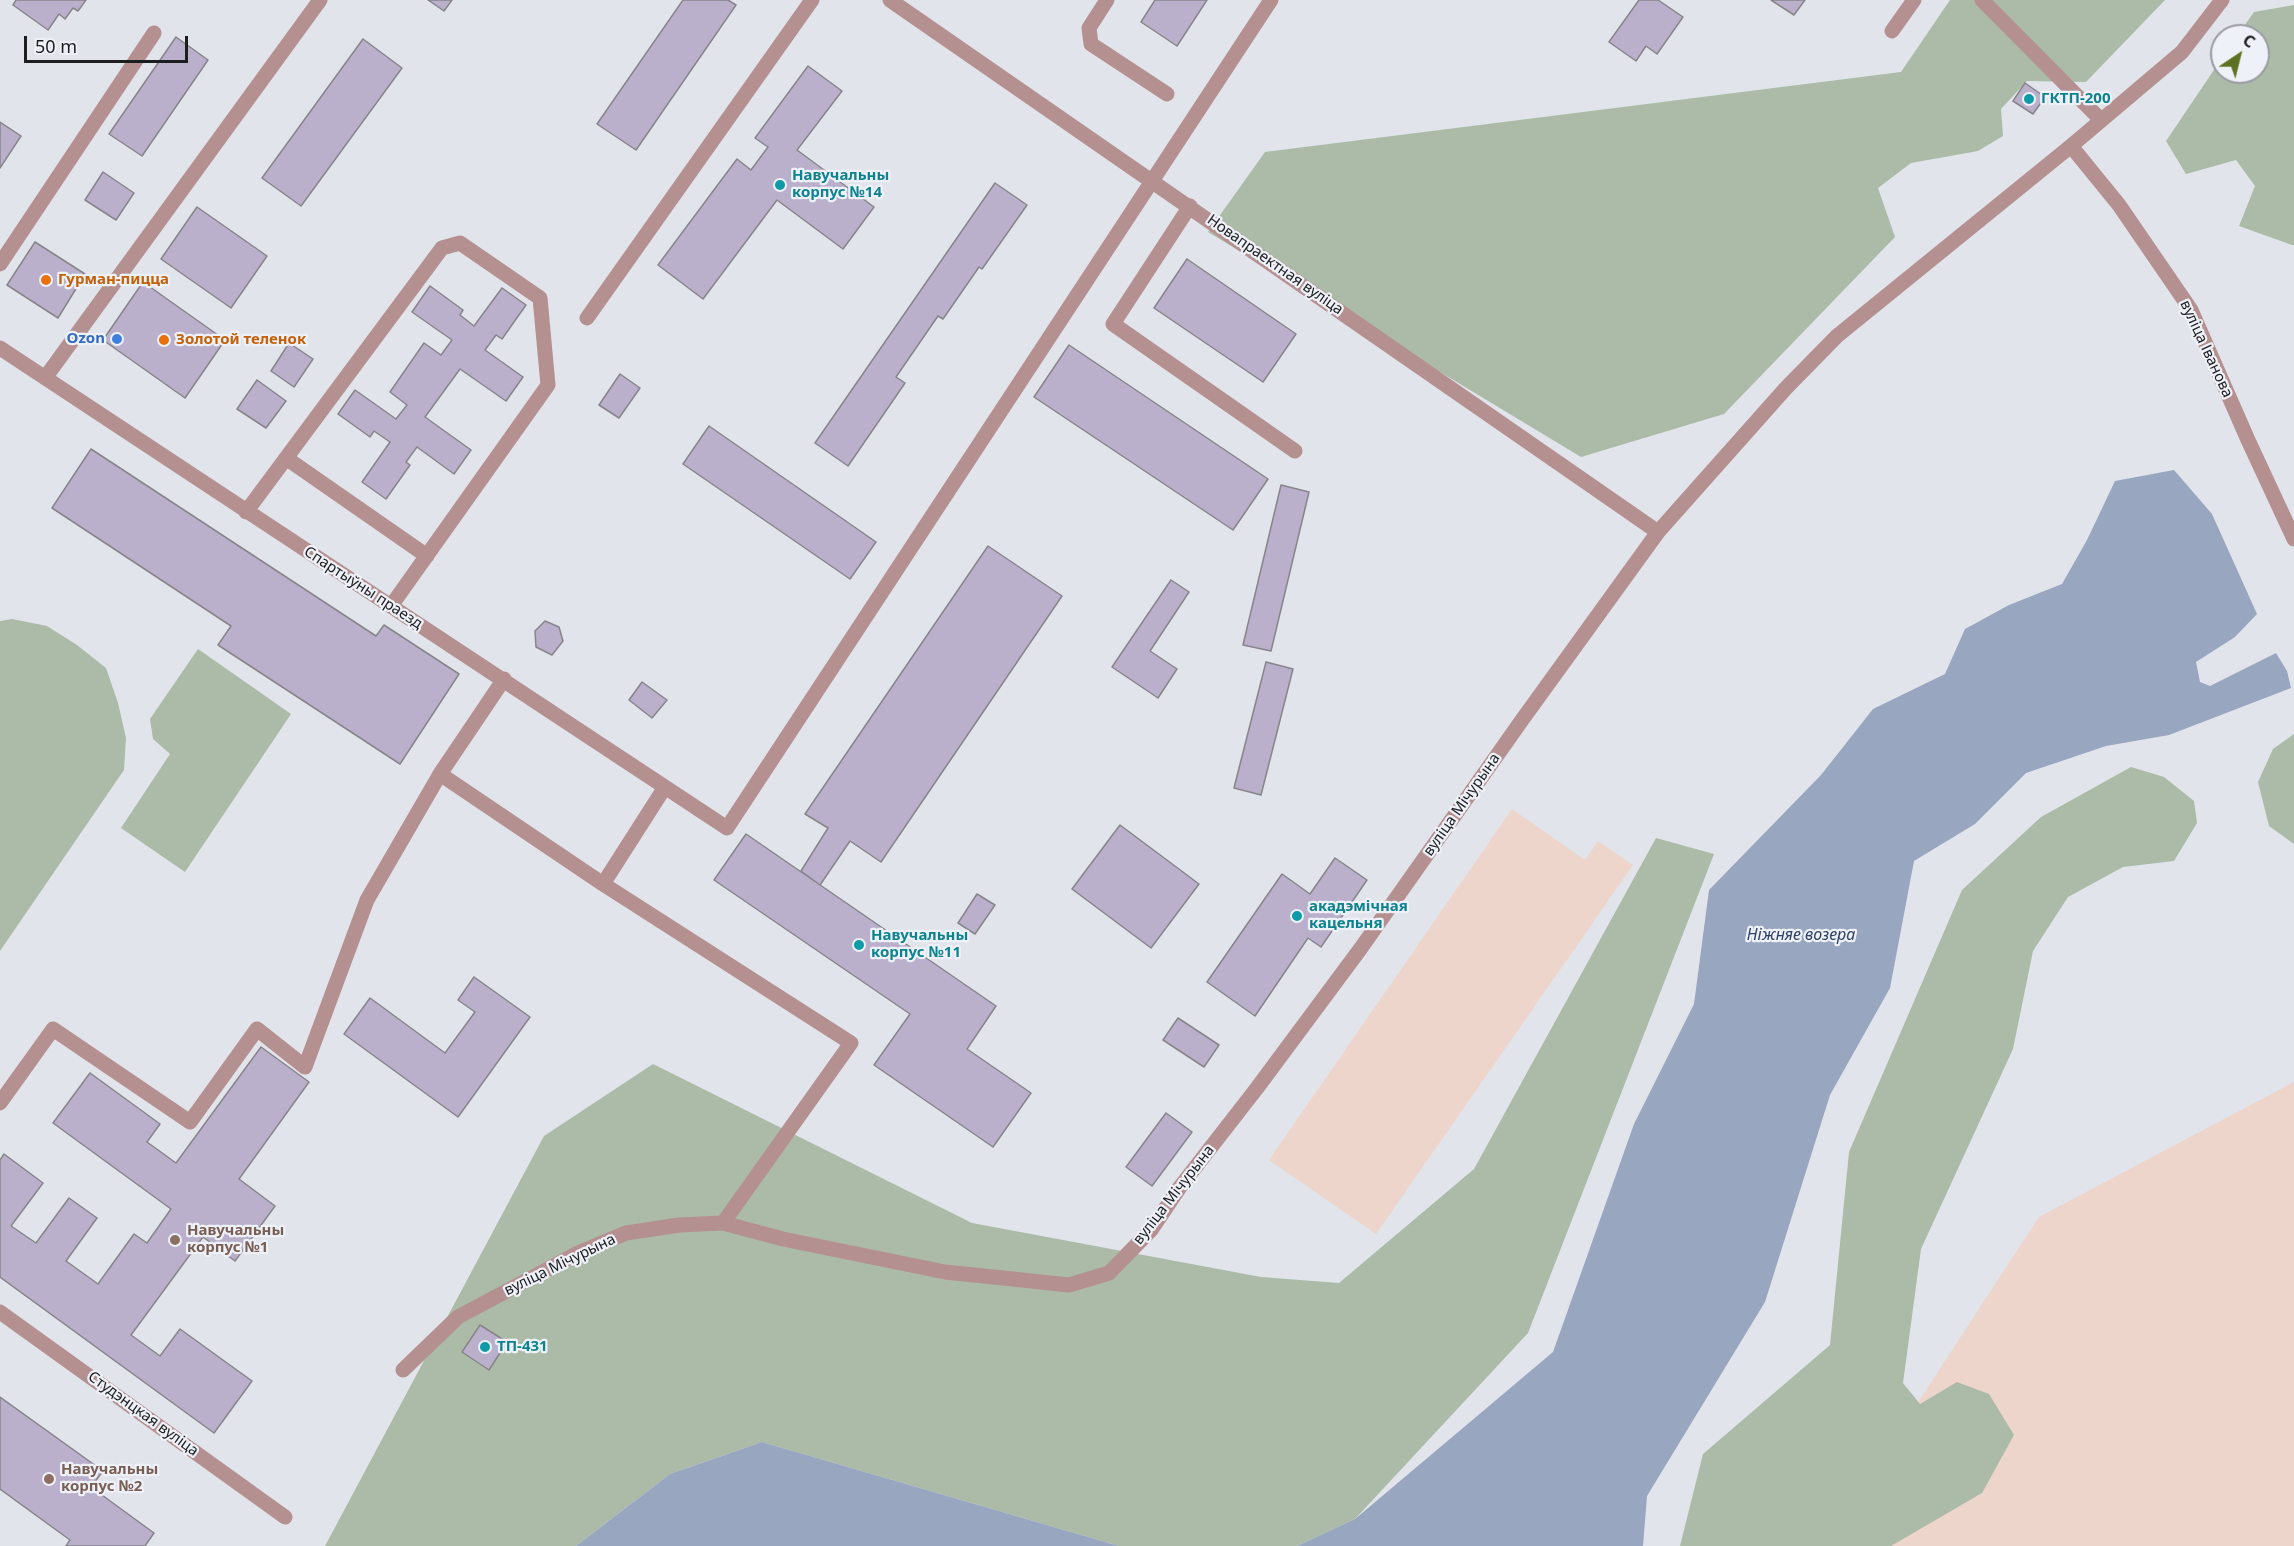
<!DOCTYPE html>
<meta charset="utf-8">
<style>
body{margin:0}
#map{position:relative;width:2294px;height:1546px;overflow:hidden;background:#e1e4ea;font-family:"Noto Sans",sans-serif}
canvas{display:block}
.north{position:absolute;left:2210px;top:24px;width:60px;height:60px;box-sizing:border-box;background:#eef1f7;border:2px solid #9a9ca1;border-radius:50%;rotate:35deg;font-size:16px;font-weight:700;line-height:24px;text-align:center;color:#1c1d1f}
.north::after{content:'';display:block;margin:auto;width:21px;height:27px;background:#5d7221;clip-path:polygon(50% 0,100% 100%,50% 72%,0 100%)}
.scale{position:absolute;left:24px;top:36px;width:164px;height:27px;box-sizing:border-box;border:3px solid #1c1d1f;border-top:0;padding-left:8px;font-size:18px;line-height:21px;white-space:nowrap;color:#1c1d1f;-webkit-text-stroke:4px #eef1f7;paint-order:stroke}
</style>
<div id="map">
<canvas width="2294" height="1546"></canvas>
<div class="north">С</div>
<div class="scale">50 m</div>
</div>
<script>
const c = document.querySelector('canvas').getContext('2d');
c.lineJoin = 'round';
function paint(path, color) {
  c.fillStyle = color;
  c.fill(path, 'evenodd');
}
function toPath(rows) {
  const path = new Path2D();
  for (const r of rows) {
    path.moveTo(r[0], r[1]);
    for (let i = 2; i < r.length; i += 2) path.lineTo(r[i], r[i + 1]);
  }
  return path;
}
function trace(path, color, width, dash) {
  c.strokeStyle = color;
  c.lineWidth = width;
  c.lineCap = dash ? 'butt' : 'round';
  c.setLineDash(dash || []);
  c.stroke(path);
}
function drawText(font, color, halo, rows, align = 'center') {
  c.font = font + ' "Noto Sans",sans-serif';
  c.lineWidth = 4.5;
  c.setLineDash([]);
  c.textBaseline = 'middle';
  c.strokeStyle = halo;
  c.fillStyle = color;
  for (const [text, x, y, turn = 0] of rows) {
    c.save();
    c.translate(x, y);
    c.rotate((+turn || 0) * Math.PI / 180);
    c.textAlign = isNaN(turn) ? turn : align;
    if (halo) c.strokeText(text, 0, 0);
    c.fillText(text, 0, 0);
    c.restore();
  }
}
paint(toPath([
 [1512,809,1585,860,1598,841,1633,865,1376,1234,1269,1160],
 [2294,1082,2294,1546,1824,1546,2039,1217]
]), '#edd5cb');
paint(toPath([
 [1950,0,2165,0,2086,82,2027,81,2001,109,2003,136,1978,151,1911,163,1878,188,1895,237,1724,414,1581,457,1208,232,1265,152,1901,72],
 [2294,5,2294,245,2292,245,2239,226,2255,186,2236,160,2186,174,2166,141,2222,58,2222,72,2258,72,2258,36,2237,36,2254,12],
 [12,619,47,626,77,645,106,668,118,703,126,738,124,770,0,951,0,621],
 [198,649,291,714,185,872,121,828,170,754,153,739,150,719],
 [2294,734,2294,844,2269,826,2258,782,2273,749],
 [2131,767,2164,777,2194,801,2197,823,2174,861,2123,867,2068,897,2033,951,2013,1049,1921,1249,1903,1383,1920,1404,1957,1382,1989,1394,2014,1435,1982,1493,1891,1546,1680,1546,1703,1454,1830,1345,1849,1152,1962,890,2041,817],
 [1656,838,1714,854,1528,1333,1355,1519,1297,1546,1119,1546,762,1442,670,1474,576,1546,325,1546,544,1136,653,1064,972,1223,1261,1277,1339,1283,1474,1169]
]), '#abbba8');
paint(toPath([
 [2174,470,2212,514,2257,614,2235,637,2196,662,2200,682,2210,686,2276,653,2287,671,2291,688,2169,735,2106,746,2026,773,1975,824,1914,861,1890,988,1830,1095,1765,1302,1647,1496,1643,1546,1297,1546,1355,1519,1553,1352,1634,1124,1694,1004,1709,890,1821,775,1873,709,1945,674,1965,629,2009,605,2062,584,2087,540,2115,481],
 [762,1442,1119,1546,576,1546,670,1474]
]), '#98a6c0');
const building = toPath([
 [16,0,86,0,78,11,73,8,65,19,59,14,48,30,13,5,16,0],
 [428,0,452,0,444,11,428,0],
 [683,0,728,0,736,5,636,150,597,124,683,0],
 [1155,0,1207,0,1177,46,1141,22,1155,0],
 [1639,0,1658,0,1683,17,1657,54,1646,46,1636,61,1609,42,1639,0],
 [1771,0,1805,0,1794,15,1771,0],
 [176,37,208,60,142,156,109,134,176,37],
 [363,39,402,68,301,206,262,178,363,39],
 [808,66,842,91,797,150,874,207,843,249,777,200,703,299,658,265,737,159,751,170,768,147,755,138,808,66],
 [2025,83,2045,97,2033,114,2013,101,2025,83],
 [0,122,21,136,0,168,0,122],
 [103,172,134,193,116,220,85,200,103,172],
 [995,183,1027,205,982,269,979,267,943,319,938,316,896,377,905,383,848,466,815,443,995,183],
 [197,207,267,256,231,308,161,259,197,207],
 [35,242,85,274,58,318,7,285,35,242],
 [1187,259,1296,334,1263,382,1154,308,1187,259],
 [143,282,225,340,185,398,103,340,143,282],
 [430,286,463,310,460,315,474,326,502,288,526,305,502,339,496,335,485,350,523,377,506,401,460,369,425,417,471,450,454,474,417,447,406,462,410,465,386,499,362,482,390,442,374,431,370,437,338,414,355,390,396,419,407,405,390,392,424,343,441,355,452,340,412,312,430,286],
 [289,343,313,359,294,387,271,371,289,343],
 [1069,345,1268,479,1233,530,1034,397,1069,345],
 [620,374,640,388,619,418,599,405,620,374],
 [257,380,286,401,266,428,237,409,257,380],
 [709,426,876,542,850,579,683,464,709,426],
 [91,449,376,636,384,625,459,674,400,764,218,645,231,626,52,508,91,449],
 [1281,485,1309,492,1271,651,1243,645,1281,485],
 [988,546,1062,596,881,862,850,841,820,885,801,871,828,828,805,814,988,546],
 [1171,580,1189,592,1150,651,1177,669,1158,698,1112,667,1171,580],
 [545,621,559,627,563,641,552,655,536,647,535,631,545,621],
 [1266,662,1293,669,1261,795,1234,788,1266,662],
 [642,682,667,700,652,718,629,700,642,682],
 [1120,825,1199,884,1151,948,1072,889,1120,825],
 [746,834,996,1006,967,1049,1031,1093,993,1147,874,1065,910,1014,714,880,746,834],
 [1335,858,1367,880,1321,947,1308,938,1255,1016,1207,982,1282,874,1310,894,1335,858],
 [977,894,995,905,975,934,958,923,977,894],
 [474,977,530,1017,458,1117,344,1034,370,998,445,1053,475,1012,458,1000,474,977],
 [1178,1018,1219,1045,1204,1067,1163,1040,1178,1018],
 [261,1047,309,1082,239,1179,275,1206,235,1261,203,1237,131,1335,160,1356,180,1329,252,1381,214,1433,0,1277,0,1160,4,1154,43,1183,11,1226,36,1243,69,1198,97,1218,66,1261,98,1284,134,1234,147,1243,171,1209,53,1123,90,1073,160,1124,147,1142,176,1163,261,1047],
 [1166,1113,1192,1132,1152,1186,1126,1167,1166,1113],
 [480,1325,507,1342,489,1370,462,1352,480,1325],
 [0,1397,103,1471,91,1487,154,1533,145,1546,66,1546,70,1540,0,1489,0,1397]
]);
paint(building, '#bab0cc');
trace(building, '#87858a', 1.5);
trace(toPath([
 [890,0,1658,532],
 [1107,0,1089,28,1091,44,1167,94],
 [1982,0,2101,120],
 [1892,31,1914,0],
 [2071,146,2119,205,2191,310,2248,440,2294,539],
 [1190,206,1113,324,1295,451],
 [0,264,154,33],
 [587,318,812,0],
 [0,348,727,828,1271,0],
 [45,378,320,0],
 [286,458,427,556],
 [246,512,442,248,460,243,540,298,548,385,391,606],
 [504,679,440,774,603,884],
 [665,787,603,884,851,1043,723,1223],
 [0,1103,53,1029,190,1122,257,1029,305,1067,367,900,440,774],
 [0,1312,285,1517],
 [403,1370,458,1317,576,1254,626,1233,679,1225,723,1223,783,1239,945,1272,1003,1278,1069,1285,1109,1273,1151,1230,1180,1187,1257,1088,1361,948,1522,720,1658,532,1786,388,1837,336,2071,146,2182,52,2222,0]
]), '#b59091', 15);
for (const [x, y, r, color] of [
 [2029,99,6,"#0f9aa8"],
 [780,185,6,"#0f9aa8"],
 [46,280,6,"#e8710a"],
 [117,339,6,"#3f7fe0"],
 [164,340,6,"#e8710a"],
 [1297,916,6,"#0f9aa8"],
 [859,945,6,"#0f9aa8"],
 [175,1240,6,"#8d6e63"],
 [485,1347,6,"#0f9aa8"],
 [49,1479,6,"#8d6e63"]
]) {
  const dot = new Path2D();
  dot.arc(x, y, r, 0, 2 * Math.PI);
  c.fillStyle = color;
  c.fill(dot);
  trace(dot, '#eef1f7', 2);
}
drawText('bold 15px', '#0d838f', '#eef1f7', [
 ["ГКТП-200",2041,99],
 ["Навучальны",792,176],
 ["корпус №14",792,193],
 ["акадэмічная",1309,907],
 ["кацельня",1309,924],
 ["Навучальны",871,936],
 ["корпус №11",871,953],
 ["ТП-431",497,1347]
], 'left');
drawText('15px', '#1c1d1f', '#eef1f7', [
 ["Новапраектная вуліца",1275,265,35],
 ["вуліца Іванова",2206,349,65],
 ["Спартыўны праезд",363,588,33],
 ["вуліца Мічурына",1462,805,-55],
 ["вуліца Мічурына",1174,1195,-52],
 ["вуліца Мічурына",560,1265,-26],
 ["Студэнцкая вуліца",143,1414,36]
]);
drawText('bold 15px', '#c56008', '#eef1f7', [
 ["Гурман-пицца",58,280],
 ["Золотой теленок",176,340]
], 'left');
drawText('bold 15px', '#366cbe', '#eef1f7', [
 ["Ozon",105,339]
], 'right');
drawText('bold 15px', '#785e54', '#eef1f7', [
 ["Навучальны",187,1231],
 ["корпус №1",187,1248],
 ["Навучальны",61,1470],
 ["корпус №2",61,1487]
], 'left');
drawText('italic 16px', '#2d4168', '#eef1f7', [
 ["Ніжняе возера",1801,935]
]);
</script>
